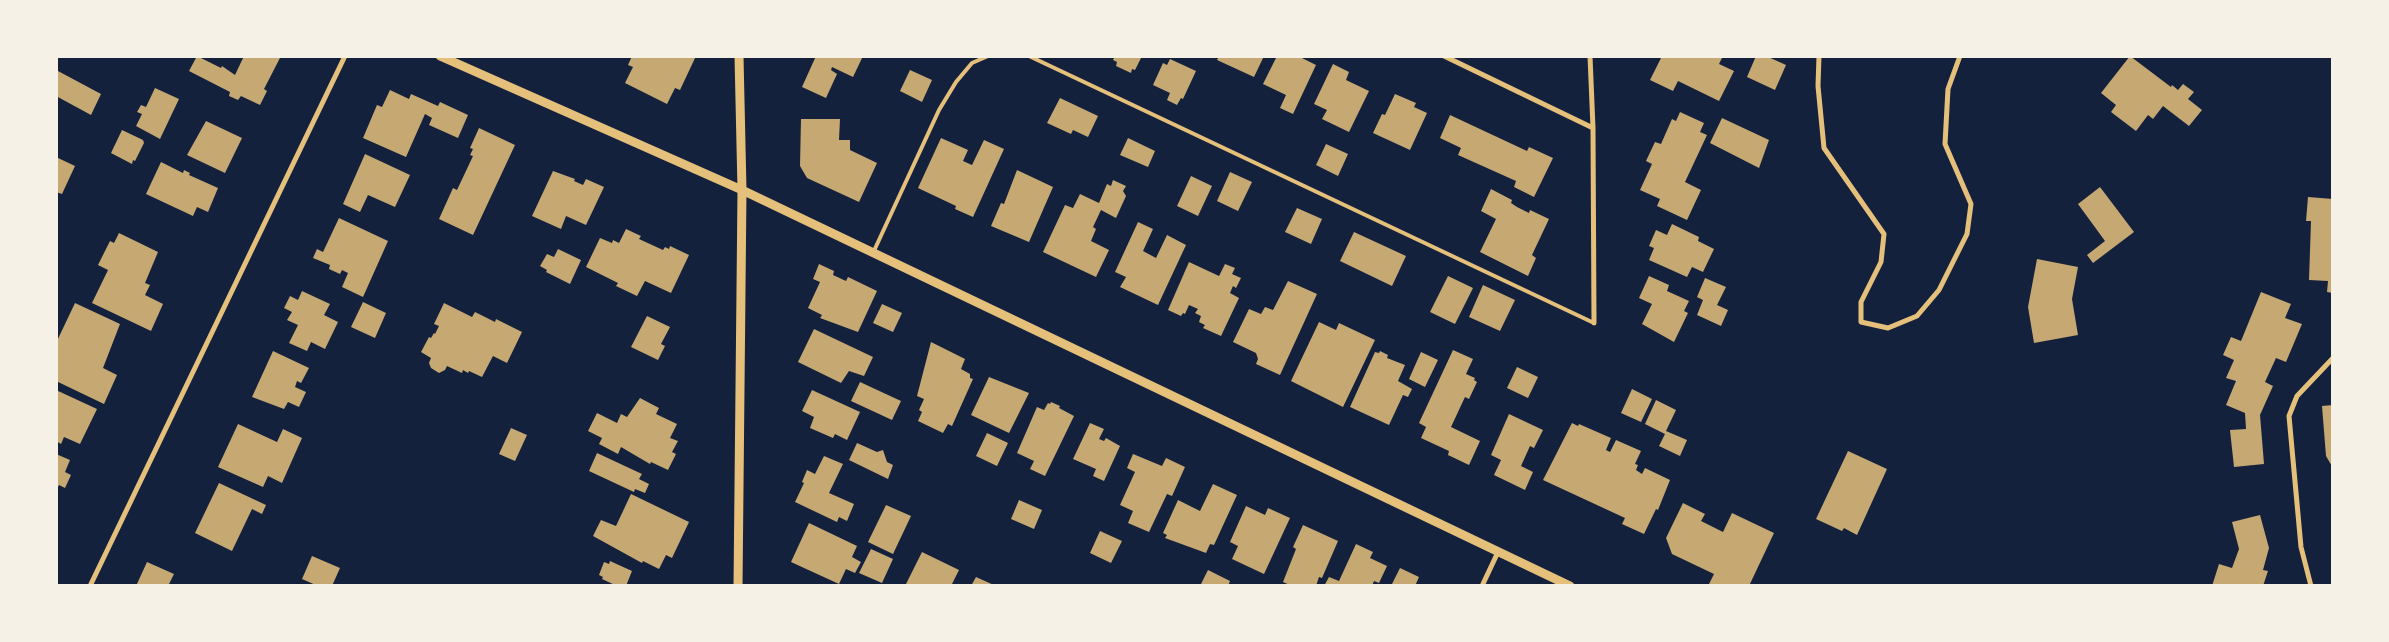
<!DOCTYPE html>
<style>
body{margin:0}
#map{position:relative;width:2389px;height:642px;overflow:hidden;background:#14213d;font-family:Figtree,sans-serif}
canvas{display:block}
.frame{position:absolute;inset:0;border:58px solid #f6f1e7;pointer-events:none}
</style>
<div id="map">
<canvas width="2389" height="642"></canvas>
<div class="frame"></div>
</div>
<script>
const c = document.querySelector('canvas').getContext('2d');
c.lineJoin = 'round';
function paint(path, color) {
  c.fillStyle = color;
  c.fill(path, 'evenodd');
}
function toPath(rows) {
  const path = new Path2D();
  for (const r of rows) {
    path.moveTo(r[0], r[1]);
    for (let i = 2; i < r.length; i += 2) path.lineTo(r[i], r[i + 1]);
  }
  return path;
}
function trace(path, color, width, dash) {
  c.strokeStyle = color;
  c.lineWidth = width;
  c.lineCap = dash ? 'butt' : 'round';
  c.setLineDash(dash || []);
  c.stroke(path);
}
paint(toPath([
 [197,56,221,68,222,66,235,75,244,56,281,56,264,89,267,91,260,105,241,96,238,100,229,96,230,92,189,71],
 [632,56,696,56,680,90,675,88,667,104,625,83,633,67,628,65],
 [816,56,863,56,853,77,832,67,831,70,837,74,826,98,802,87],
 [1115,56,1142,56,1135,70,1132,69,1131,73,1116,66,1117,62,1113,60],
 [1219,56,1264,56,1254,77,1217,60],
 [1277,56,1298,56,1316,65,1293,114,1280,108,1286,95,1263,84],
 [1662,56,1723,56,1719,64,1734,71,1719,101,1678,81,1673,91,1650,80],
 [1756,56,1766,56,1786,65,1775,90,1747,77],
 [2130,56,2171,87,2172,85,2178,90,2183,84,2194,92,2188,99,2202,110,2189,126,2163,106,2153,119,2148,115,2136,131,2111,112,2116,105,2101,93],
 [1170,59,1196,71,1183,99,1181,98,1177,105,1167,100,1170,93,1153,85,1163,63,1167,65],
 [1333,64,1349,72,1346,80,1369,91,1349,132,1322,119,1327,110,1314,104],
 [910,70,932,80,922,102,900,91],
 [58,71,101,94,91,115,56,96],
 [155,88,179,99,160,139,136,126,142,114,137,112,141,105,146,107],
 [390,90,409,99,411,94,438,106,440,102,468,115,458,138,429,125,432,118,425,114,406,157,363,138,377,105,382,107],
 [1395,94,1416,103,1414,107,1427,113,1410,150,1373,133,1382,114,1385,115],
 [1060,98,1098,116,1088,137,1073,130,1071,134,1047,123],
 [1680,112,1704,123,1700,132,1707,135,1685,182,1701,190,1687,220,1657,206,1660,199,1640,190,1652,164,1646,161,1655,142,1661,144,1672,119,1676,121],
 [1450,115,1527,151,1529,147,1553,158,1534,197,1514,187,1516,181,1458,155,1461,148,1440,138],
 [1722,118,1769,140,1759,168,1710,143],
 [801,119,840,119,839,140,850,140,850,150,877,163,859,202,807,178,800,166],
 [206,121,242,138,225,173,187,155],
 [479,128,515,145,473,235,439,219,453,188,457,190,473,156,470,155,473,149,470,148],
 [122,130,143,140,144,143,135,161,133,160,132,164,111,153],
 [941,138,968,150,963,161,972,165,984,140,1004,149,973,217,955,209,956,206,918,188],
 [1128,138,1155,151,1148,167,1120,155],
 [1326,144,1348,154,1338,176,1316,165],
 [365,154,410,175,395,207,368,195,360,212,343,204],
 [56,157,75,166,62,194,56,192],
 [161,162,183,173,184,170,190,173,189,175,218,188,208,212,197,207,193,216,146,194],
 [1017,170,1053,187,1029,242,991,226,1001,203,1004,204],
 [553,171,575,179,574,181,583,185,586,179,604,187,586,225,566,216,561,229,532,216],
 [1230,172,1252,182,1238,211,1217,201],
 [1191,176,1212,186,1198,216,1177,206],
 [1113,180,1126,186,1123,191,1126,196,1116,218,1101,210,1093,227,1096,229,1091,241,1109,250,1096,277,1043,252,1065,205,1073,208,1080,194,1099,203,1107,184,1111,186],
 [2100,187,2134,232,2093,263,2087,255,2105,241,2078,204],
 [1491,189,1512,200,1511,203,1517,207,1529,213,1530,210,1549,219,1532,255,1536,258,1528,276,1480,252,1496,219,1481,211],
 [2308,197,2333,199,2333,293,2327,292,2328,281,2309,280,2311,221,2306,221],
 [1297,208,1322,219,1311,244,1285,232],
 [339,218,388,241,363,297,342,287,348,273,342,270,340,274,329,269,330,265,313,258,317,249,323,252],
 [1138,222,1153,229,1143,251,1156,258,1167,235,1186,245,1158,305,1120,287,1126,277,1115,272],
 [1672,224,1699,237,1698,241,1714,249,1703,272,1692,267,1687,277,1649,260,1654,248,1649,246,1656,230,1667,235],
 [626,229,641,236,639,239,663,250,665,247,669,249,670,246,689,255,671,293,645,281,637,296,616,286,618,283,586,267,600,238,612,243,613,240,619,243],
 [1354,232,1406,256,1392,286,1340,261],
 [119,233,158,252,145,283,150,285,145,295,163,304,151,331,92,303,108,270,98,265,110,241,114,243],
 [558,249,581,260,570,284,546,272,547,270,540,266,547,254,554,257],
 [2037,259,2078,267,2072,299,2078,335,2034,343,2028,307],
 [1189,262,1219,276,1225,264,1235,268,1232,274,1241,278,1236,288,1233,286,1230,293,1239,298,1221,336,1203,328,1205,325,1199,322,1201,316,1195,313,1198,309,1189,305,1185,314,1183,313,1181,316,1168,310],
 [819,264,834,271,833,275,846,281,848,277,877,291,858,332,820,318,822,315,808,308,820,282,813,279],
 [1448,276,1473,288,1455,324,1430,312],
 [1649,276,1669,285,1667,291,1689,301,1684,311,1688,313,1674,342,1642,324,1652,304,1639,298],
 [1705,278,1726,287,1717,305,1728,310,1721,326,1697,315,1703,300,1697,297],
 [1288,281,1317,294,1280,375,1256,364,1258,359,1256,353,1233,342,1249,309,1261,314,1265,307,1273,310],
 [1483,285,1515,300,1500,331,1469,317],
 [302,291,330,304,324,315,338,322,325,349,311,342,307,351,289,343,298,325,287,320,292,312,284,308,290,296,298,300],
 [2261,292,2291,304,2285,318,2302,324,2286,362,2276,358,2265,382,2273,386,2260,415,2264,464,2234,467,2230,430,2246,429,2245,413,2226,405,2236,381,2226,378,2234,360,2223,355,2231,337,2241,341],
 [363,302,386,313,375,338,351,327],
 [75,303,120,324,103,368,117,375,104,404,56,381,56,343],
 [444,303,472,317,475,312,495,322,496,319,522,332,507,363,493,356,482,377,469,371,468,373,463,370,462,373,447,366,445,370,439,373,431,368,429,363,431,358,421,352,429,337,431,338,434,333,435,334,439,326,434,324],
 [882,304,902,313,893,332,873,323],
 [647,316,670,327,661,344,665,346,658,360,631,347],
 [1319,322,1336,330,1339,323,1375,340,1343,407,1291,381],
 [814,329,873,357,864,376,849,371,841,383,798,362],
 [931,342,965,359,961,369,970,374,970,378,973,379,952,426,948,424,943,433,918,421,922,412,919,410,924,399,917,396],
 [1453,350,1473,359,1466,374,1475,378,1474,380,1477,382,1469,399,1465,397,1451,427,1480,441,1469,465,1448,455,1449,451,1421,438,1426,427,1419,423],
 [273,351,309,368,301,383,297,381,295,387,306,392,299,407,288,402,284,409,252,397],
 [1380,351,1388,355,1387,358,1405,365,1398,381,1412,389,1408,397,1403,395,1389,425,1350,407,1375,352,1379,353],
 [1421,352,1438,360,1425,387,1409,379],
 [1517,367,1538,377,1528,398,1507,388],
 [989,377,1029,393,1009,433,971,415],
 [860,382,901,401,892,420,851,401],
 [1632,389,1652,399,1641,422,1621,413],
 [56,390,97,409,80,444,64,437,61,444,56,441],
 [812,390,860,412,847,440,835,434,833,438,810,428,814,417,802,411],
 [640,398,659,408,656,414,677,424,670,438,678,441,672,452,676,454,668,470,651,462,650,464,621,447,618,454,599,444,602,438,588,431,597,413,617,423,621,414,627,417],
 [1656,400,1676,410,1666,431,1687,440,1680,456,1659,446,1665,434,1645,424],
 [1051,402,1060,406,1059,408,1074,416,1045,476,1030,469,1034,461,1017,453,1037,407,1044,410,1048,403,1050,404],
 [2333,405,2333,468,2326,456,2322,406],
 [1509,414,1543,430,1534,448,1530,446,1521,466,1533,472,1525,490,1494,475,1501,460,1491,455],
 [1090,423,1104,429,1099,439,1104,441,1106,438,1120,446,1104,481,1093,476,1096,469,1073,459],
 [1572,423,1578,426,1579,424,1611,438,1606,450,1610,452,1616,440,1641,451,1635,464,1638,465,1636,470,1642,474,1645,468,1670,480,1658,510,1656,509,1644,534,1622,524,1625,518,1543,480],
 [238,424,277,442,283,429,302,438,282,483,268,476,263,487,218,467],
 [511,428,527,435,515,461,499,454],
 [987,433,1008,443,997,466,976,456],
 [857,443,877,452,883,450,887,462,893,465,888,479,849,460],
 [1848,451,1887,469,1857,535,1844,528,1842,531,1816,519],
 [597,453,642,474,639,479,649,484,645,493,635,489,634,492,589,471],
 [56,454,70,460,65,472,71,475,65,488,59,485,56,491],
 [1133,454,1162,466,1166,458,1185,467,1172,496,1167,494,1149,532,1128,523,1133,511,1120,505,1135,472,1127,468],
 [824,456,843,464,829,493,854,504,847,521,839,517,837,522,795,502,804,483,802,482,807,470,815,474],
 [219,483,266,505,262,514,252,509,232,551,195,533],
 [1213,484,1237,495,1214,545,1210,544,1206,553,1165,538,1167,535,1163,533,1178,500,1200,511],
 [631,494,689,522,672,558,666,555,659,569,643,561,642,563,593,536,601,520,616,526],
 [1019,500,1042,510,1034,529,1011,519],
 [1683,503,1705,514,1701,521,1723,532,1732,513,1774,533,1749,586,1714,586,1709,584,1714,574,1672,554,1666,538],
 [886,505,911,516,893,554,868,542],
 [1246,506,1265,515,1268,508,1290,518,1264,574,1232,559,1238,546,1230,542],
 [2260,515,2269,548,2263,570,2268,571,2263,586,2212,586,2219,564,2232,568,2239,549,2232,522],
 [809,523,857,546,852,557,861,562,855,573,846,569,839,584,791,562],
 [1303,525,1338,541,1322,578,1319,577,1316,586,1292,586,1283,582,1296,549,1293,547],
 [1100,531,1122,541,1111,563,1090,553],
 [1356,544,1373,552,1370,558,1387,566,1379,583,1374,581,1372,586,1324,586,1329,577,1339,581],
 [871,549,893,559,882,583,859,573],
 [922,552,959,570,951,586,905,586],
 [312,556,340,568,332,586,318,586,302,579],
 [610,561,632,571,626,586,617,586,602,579,603,577,599,575,604,562,609,564],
 [147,562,174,574,168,586,136,586],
 [1400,568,1419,577,1415,586,1391,586],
 [1208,570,1230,581,1228,586,1200,586],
 [976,577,996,586,971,586]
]), '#c6a872');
trace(toPath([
 [1029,56,1594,323],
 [873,253,939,110,956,82,972,63,988,56]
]), '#e5c07b', 4);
trace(toPath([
 [1444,56,1593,128],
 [1590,56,1593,128,1594,323],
 [1819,56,1818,86,1824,148,1884,234,1881,262,1861,302,1861,322,1888,328,1917,316,1939,290,1967,234,1971,204,1945,144,1948,89,1960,56],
 [90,586,345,56],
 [1482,586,1498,552],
 [2311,586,2301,547,2289,416,2297,396,2333,358]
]), '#e5c07b', 5);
trace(toPath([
 [440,56,742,190,1570,586],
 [738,586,742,190,739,56]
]), '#e5c07b', 9);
</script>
